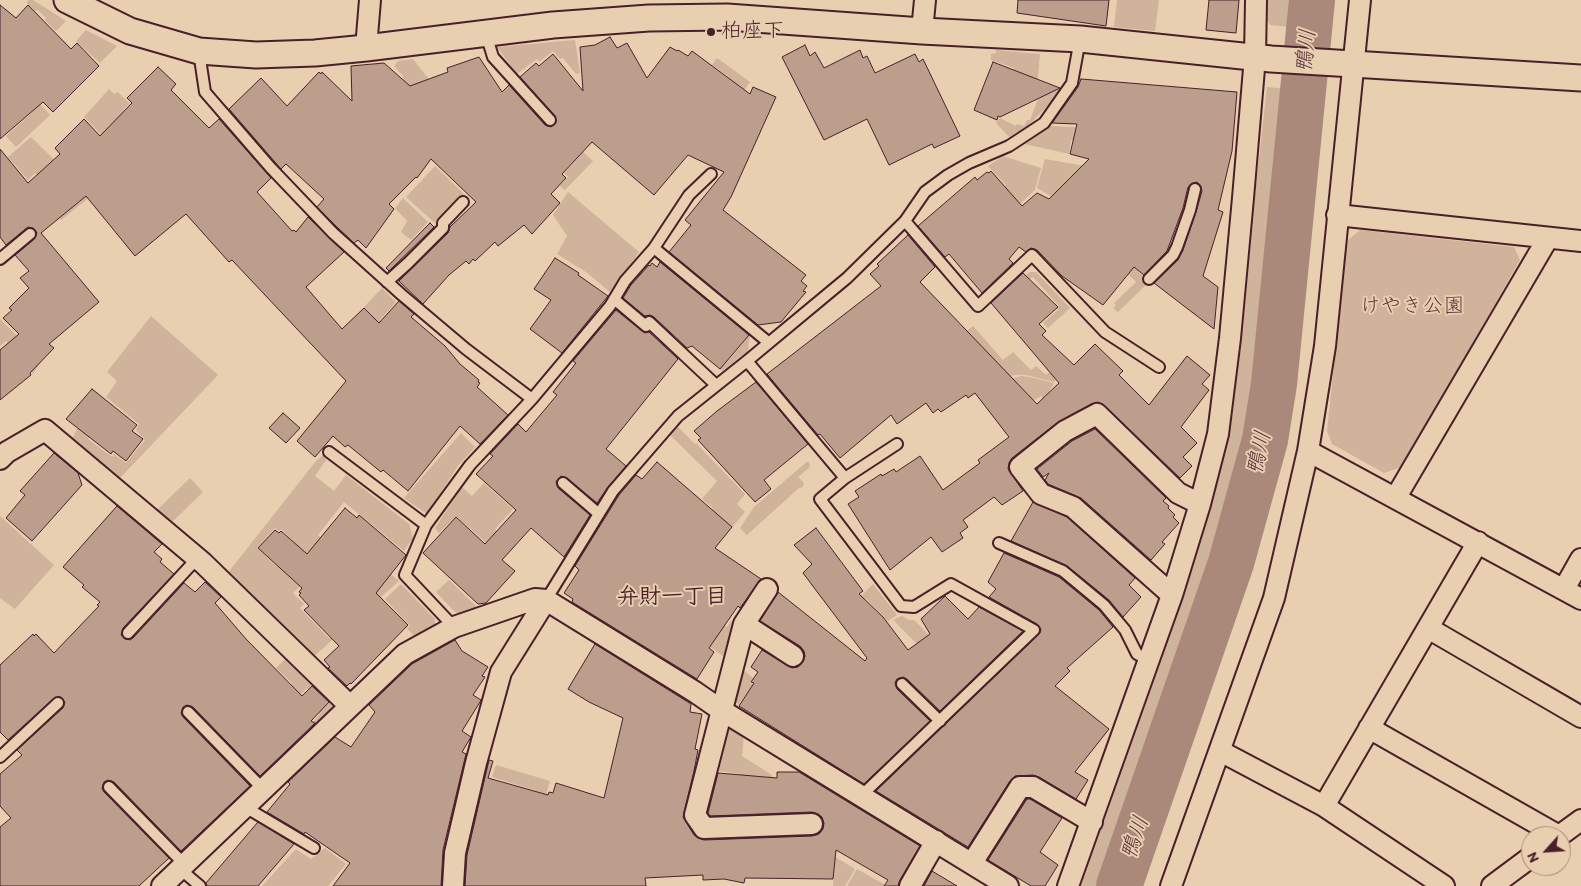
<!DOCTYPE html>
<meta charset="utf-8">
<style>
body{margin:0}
#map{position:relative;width:1581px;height:886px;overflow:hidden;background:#e8cfb0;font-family:Itim,sans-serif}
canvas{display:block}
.north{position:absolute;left:1521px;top:826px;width:50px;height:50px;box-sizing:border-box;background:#e8cfb0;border:1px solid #a9897b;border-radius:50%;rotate:244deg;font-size:14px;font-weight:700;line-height:20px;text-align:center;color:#4a1f2b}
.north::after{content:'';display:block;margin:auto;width:18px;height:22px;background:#4a1f2b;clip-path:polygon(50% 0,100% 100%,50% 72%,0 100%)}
</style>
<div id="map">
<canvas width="1581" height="886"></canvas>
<div class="north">N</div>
</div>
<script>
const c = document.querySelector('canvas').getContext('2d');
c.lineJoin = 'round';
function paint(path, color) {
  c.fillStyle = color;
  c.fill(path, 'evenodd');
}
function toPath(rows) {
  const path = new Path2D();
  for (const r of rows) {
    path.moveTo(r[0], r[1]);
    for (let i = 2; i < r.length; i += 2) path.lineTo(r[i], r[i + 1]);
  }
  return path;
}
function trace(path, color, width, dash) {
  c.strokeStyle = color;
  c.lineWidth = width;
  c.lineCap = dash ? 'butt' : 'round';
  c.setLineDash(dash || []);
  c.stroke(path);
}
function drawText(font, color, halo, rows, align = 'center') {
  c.font = font + ' Itim,"Klee One",sans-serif';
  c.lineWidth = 4;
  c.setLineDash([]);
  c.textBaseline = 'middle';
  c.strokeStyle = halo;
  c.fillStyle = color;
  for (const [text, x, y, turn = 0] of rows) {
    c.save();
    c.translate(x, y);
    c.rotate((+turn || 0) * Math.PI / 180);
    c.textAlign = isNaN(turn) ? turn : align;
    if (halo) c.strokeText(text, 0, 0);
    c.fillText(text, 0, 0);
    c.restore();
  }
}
paint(toPath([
 [28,0,33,0,66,21,56,31,45,20,46,18,38,10,35,11,27,3],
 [1117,0,1159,0,1155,31,1114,27],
 [1266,0,1300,0,1298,28,1270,25,1264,15],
 [86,30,117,46,100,63,76,41],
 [575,40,580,73,576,74,563,58,560,59,553,51,539,62,537,59,517,74,497,47],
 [996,50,1040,54,1037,86,1060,88,1055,98,1029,125,1009,137,996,123,1000,118,1016,126,1017,124,1024,126,1027,120,1030,120,1040,94,1009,82,1014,68,991,60,991,54,996,53],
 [717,58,750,82,718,125,725,84,729,77,712,65],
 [413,59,461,120,402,90,403,76,394,66,398,61],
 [0,60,50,115,16,147,6,136,33,112,24,102],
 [1267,87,1298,90,1261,433,1172,717,1109,886,1081,886,1177,617,1230,418],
 [109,89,114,94,118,92,130,104,123,110,137,124,121,155,84,117],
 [1050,126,1139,130,1079,141,1071,140,1069,154,1025,144],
 [31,137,91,196,61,220,53,209,40,178,35,173,28,180,8,157],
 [580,149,593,161,565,190,560,186,568,177,564,173,575,161,572,158],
 [1003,156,1041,168,1035,190,1007,216,1004,188,1006,185,988,166],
 [1045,159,1085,166,1073,176,1072,175,1058,190,1079,213,1037,188],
 [435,166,465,195,436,224,406,197],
 [568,192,639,252,611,293,586,272,557,254,567,236,553,215],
 [403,198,428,222,411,240,401,232,407,221,395,208],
 [1360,230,1514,247,1520,260,1402,467,1384,473,1332,444,1327,431,1347,241],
 [1118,251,1149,282,1118,312,1113,308,1116,305,1114,303,1136,282,1121,267],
 [1030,272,1036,272,1070,308,1048,328,1043,323,1058,310,1057,309,1059,306,1033,277,1026,282,1023,278],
 [382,288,396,302,380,320,394,333,364,324,372,315,364,307],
 [728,315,750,335,748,351,722,371,719,368,727,360,728,361,744,342,728,328,717,327],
 [151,316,218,375,120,478,72,439,78,427,90,437,88,439,112,457,114,454,126,463,145,440,136,430,139,424,106,397,117,381,107,372],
 [0,319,42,360,33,374,6,341,0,346],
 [973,326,1003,360,1013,352,1031,370,1036,366,1046,375,1057,366,1062,372,1054,382,1026,375,1015,375,1003,379,963,334],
 [1022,376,1034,378,1054,383,1044,401,1041,396,1029,403,1009,379],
 [677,426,695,444,696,443,745,494,737,504,745,512,731,529,710,512,713,508,702,499,717,481,669,434],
 [461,433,475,447,458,466,427,514,404,498],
 [323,455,326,460,315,476,334,491,346,475,409,524,413,538,404,551,344,502,318,535,376,580,384,572,392,575,399,581,312,658,227,574,316,461],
 [275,528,279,531,281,529,292,540,290,542,293,546,275,565,257,548],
 [305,582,338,630,329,638,300,608,304,604,293,593],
 [808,461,810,465,809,468,798,477,804,483,802,488,800,487,747,535,740,528,754,507],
 [190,478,203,492,170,524,157,510],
 [484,483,513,509,495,529,510,543,500,555,456,516,439,533,435,528,462,487,472,496],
 [0,516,54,565,15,609,0,598],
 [449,580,480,610,459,614,453,610,436,592],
 [401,584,435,619,435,626,429,633,413,635,407,628,410,626,385,599],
 [873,584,897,615,888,621,866,599,862,603,858,599],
 [902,616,909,620,914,620,932,638,920,647,893,620],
 [731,621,736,624,726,658,710,647,724,625,727,627],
 [287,657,334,703,334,709,318,727,313,722,320,714,313,706,319,700,307,688,297,698,287,688,292,683,276,668],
 [741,668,753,678,750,683,753,685,738,705,734,698],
 [735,728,744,733,742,756,772,775,772,784,740,777,740,774,719,771,729,730],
 [496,765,550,781,538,822,529,819,537,791,492,777],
 [325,848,346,864,328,886,262,886,296,849,311,859],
 [835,857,855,869,845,886,833,886,834,872,816,871],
 [857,869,887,886,847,886]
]), '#cfb39a');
trace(toPath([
 [1119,886,1231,563,1265,440,1274,384,1312,0]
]), '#aa897b', 46);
const building = toPath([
 [1018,0,1109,0,1106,26,1017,13,1018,0],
 [1209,0,1239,0,1236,33,1206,30,1209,0],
 [0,5,16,18,28,5,71,49,77,43,99,66,53,112,43,102,0,139,0,5],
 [610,37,617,48,627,43,647,78,670,47,677,51,678,50,688,56,692,51,750,94,753,87,776,97,731,197,723,210,806,275,801,281,807,286,803,291,806,292,781,322,758,325,669,252,691,225,685,220,724,172,688,155,654,195,592,142,562,174,566,178,551,194,560,203,532,234,524,225,498,246,495,242,475,261,473,259,469,264,466,261,449,275,423,304,399,281,448,233,450,227,476,202,431,159,417,178,416,177,389,204,394,209,366,248,358,240,354,243,338,228,317,207,324,199,286,164,281,169,229,109,261,78,287,106,319,72,321,74,322,72,352,101,351,66,384,63,410,86,448,72,447,68,479,57,502,92,509,85,545,125,551,127,556,123,555,116,520,77,536,63,539,66,553,54,583,91,580,47,595,45,610,37],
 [805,45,810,56,815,52,824,68,860,50,863,58,867,56,875,73,915,54,919,62,923,59,960,136,934,148,932,144,889,165,867,119,824,140,782,57,805,45],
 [993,62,1060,88,1000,117,998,116,997,120,974,110,993,62],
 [158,67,176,84,171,90,209,128,219,119,271,178,257,192,292,231,294,230,296,232,308,217,344,252,306,287,342,329,364,308,379,323,399,301,414,314,411,317,445,346,460,364,479,380,478,382,480,383,477,387,508,415,480,444,460,426,408,491,383,470,381,472,348,445,345,447,333,436,315,457,297,441,346,381,232,260,229,262,186,214,135,256,86,196,41,233,99,302,49,344,54,348,30,373,31,375,0,400,0,350,19,334,3,318,12,310,9,308,29,288,20,278,29,271,15,255,34,239,37,233,33,228,28,227,6,245,0,237,0,149,28,183,60,154,55,148,84,119,100,136,132,103,127,98,158,67],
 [1081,79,1237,92,1232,151,1218,210,1223,212,1203,276,1218,287,1214,329,1154,283,1178,260,1183,250,1196,212,1202,191,1201,187,1197,182,1193,183,1188,187,1183,208,1167,251,1144,275,1134,267,1103,305,1062,276,1037,250,1031,248,1026,252,1019,247,1009,259,1013,263,982,293,949,254,945,257,918,226,975,177,977,180,987,172,989,173,991,171,1022,206,1037,193,1049,199,1089,159,1070,154,1077,124,1052,123,1078,87,1081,79],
 [430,223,434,227,389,271,386,268,430,223],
 [908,235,935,267,920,282,1037,404,1059,383,991,303,1023,273,1058,307,1039,324,1046,331,1042,335,1074,365,1095,344,1123,371,1119,375,1149,405,1187,356,1210,375,1202,384,1209,390,1181,427,1197,443,1183,457,1192,466,1180,478,1105,406,1098,402,1091,404,1058,422,1012,458,1009,463,1008,469,1023,491,1002,505,994,497,963,520,968,527,960,533,963,538,942,552,931,537,890,570,848,504,859,497,855,491,881,474,882,476,894,469,896,472,920,456,943,490,980,463,978,460,1009,437,975,393,968,398,966,395,941,412,938,409,933,413,926,403,897,424,891,415,840,458,820,434,818,435,767,374,881,286,870,274,879,266,877,264,908,235],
 [555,258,579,273,578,275,608,296,562,353,530,329,551,300,534,289,555,258],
 [660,262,749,335,720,369,692,346,687,348,654,317,650,315,645,316,623,298,631,285,649,265,650,266,652,263,657,267,660,262],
 [616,310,642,331,645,333,649,332,678,359,606,449,626,466,608,487,597,503,567,478,561,476,558,479,556,482,558,488,590,515,564,557,531,528,502,560,515,571,486,603,478,604,423,553,456,517,485,544,516,510,476,474,493,456,490,454,518,424,526,432,557,395,553,392,576,363,573,361,616,310],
 [756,382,808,444,764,480,771,489,755,502,698,440,701,438,694,431,717,411,756,382],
 [92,389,137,425,132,431,143,439,126,461,113,451,111,454,66,419,92,389],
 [283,413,300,428,286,443,269,428,283,413],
 [1095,429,1166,498,1163,501,1169,506,1168,508,1175,515,1173,517,1179,523,1162,542,1165,544,1151,560,1081,498,1048,484,1045,480,1049,473,1043,477,1037,469,1072,441,1095,429],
 [54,453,78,473,82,485,32,541,6,518,25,495,20,491,54,453],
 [657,462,732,527,715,548,761,579,740,608,738,606,709,648,714,652,697,679,572,602,573,599,564,593,579,570,575,566,619,495,636,475,642,479,657,462],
 [1033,502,1067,517,1135,578,1129,585,1141,597,1123,617,1109,600,1067,566,1011,541,1033,502],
 [117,506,162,544,154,552,162,559,160,562,174,574,123,628,121,635,124,638,130,640,133,638,184,583,195,592,205,582,221,597,215,603,246,639,302,696,312,686,329,702,311,721,315,723,260,776,193,707,187,705,183,707,181,713,183,717,250,786,181,851,114,782,108,780,104,782,102,788,104,792,169,858,139,886,0,886,0,827,11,818,0,806,0,774,22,755,17,750,63,708,65,702,60,697,54,698,8,740,0,732,0,665,33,634,34,636,36,634,54,653,99,606,97,605,100,602,82,587,84,585,63,567,117,506],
 [345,508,357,518,359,515,406,555,376,593,408,625,351,684,350,683,347,686,328,668,330,667,324,660,339,646,304,610,309,606,299,595,301,593,299,592,302,588,258,548,275,530,279,533,281,531,307,554,345,508],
 [816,528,863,591,859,594,883,617,908,650,930,634,921,619,945,596,968,619,979,607,1023,631,940,711,907,679,903,677,897,679,895,683,897,689,930,721,864,784,739,706,754,683,751,682,758,672,751,667,762,650,792,668,798,667,803,662,805,656,804,651,800,646,760,621,778,592,865,661,867,658,803,573,812,564,794,545,816,528],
 [1004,553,1059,577,1099,610,1113,627,1067,668,1070,671,1055,686,1109,729,1075,772,1088,780,1076,799,1039,777,1033,775,1015,776,1010,781,968,847,876,791,1040,633,1041,629,1037,624,989,597,996,589,988,582,1004,553],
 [455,640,462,651,488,667,482,676,485,677,473,695,481,700,480,702,462,731,471,737,462,752,466,754,443,850,441,886,333,886,350,863,305,832,304,834,267,812,290,784,288,782,335,737,351,747,375,712,369,705,412,664,455,640],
 [595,644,691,704,690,712,702,714,695,749,698,750,694,771,683,817,694,835,698,838,704,840,812,836,819,834,823,829,824,823,822,817,818,814,812,812,710,816,708,813,718,773,777,778,777,772,799,772,920,846,900,880,898,886,884,886,888,880,836,850,833,879,745,878,744,883,724,879,703,880,703,875,645,878,646,886,465,886,467,855,489,760,493,761,488,778,548,795,549,792,553,793,556,783,604,798,623,718,589,702,568,689,595,644],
 [1027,799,1030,799,1062,818,1040,852,1058,865,1045,886,1031,886,988,860,1027,799],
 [258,822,294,844,258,886,207,886,206,883,258,822],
 [932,871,957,886,924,886,932,871]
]);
paint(building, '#bb9e8b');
trace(building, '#4a1f2b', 1);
const service = toPath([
 [486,34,493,57,550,120],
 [199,52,205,92,270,167,333,233,402,295,466,349,532,399],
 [905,221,978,306,1032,255,1105,332,1159,367],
 [654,248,768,342],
 [0,259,30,234],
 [1149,279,1173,255,1177,247,1190,210,1195,189],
 [387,282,408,263,443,228,443,223,463,202],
 [614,299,646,326,649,322,716,385],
 [747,361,845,478],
 [329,452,426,525],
 [563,483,599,514],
 [999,543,1063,571,1104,605,1125,630,1137,654,1149,660],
 [546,600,613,491,678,416,747,361,847,278,905,221,925,192,948,175,969,163,1009,146,1044,123,1072,83,1080,39],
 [454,627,405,575,426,525,470,465,532,399,610,306,625,281,654,248,689,195,711,174],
 [128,633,191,565,196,558],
 [902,684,940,721],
 [188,712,263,789],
 [0,757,58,703],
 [109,787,185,865],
 [862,795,1034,630,951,584,914,607,901,606,820,499,845,478,897,444],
 [245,807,314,848],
 [180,869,200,886]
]);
const minor = toPath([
 [922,31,925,0],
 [366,48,370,0],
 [1337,215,1581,241],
 [1308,451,1581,599],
 [0,459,7,452,45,430,203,563,350,706],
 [1396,497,1548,238],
 [767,589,744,624,695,815,704,828,812,824],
 [1564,589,1581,559],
 [1172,595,1073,507,1041,494,1020,467,1065,431,1097,414,1178,493,1200,504],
 [744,624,793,656],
 [1428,628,1581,717],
 [1369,728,1559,836],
 [1220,751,1324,806,1444,886],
 [1324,806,1478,542],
 [1559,836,1581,820],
 [972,863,1020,787,1033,787,1092,822],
 [162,886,405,654,454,627,535,599,546,600,695,692,721,710,1008,886],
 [453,886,455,853,476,763,501,672,546,600],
 [910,886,936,841],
 [1068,886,1172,595,1200,504,1218,434,1230,338,1243,198,1255,57,1256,0],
 [1171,886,1274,598,1308,451,1325,346,1360,0],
 [1492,886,1531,857]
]);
const tertiary = toPath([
 [67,0,130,31,199,51,256,55,315,53,366,48,553,25,649,18,727,17,922,31,1080,39,1271,59,1581,78]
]);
trace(service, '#4a1f2b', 14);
trace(minor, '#4a1f2b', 24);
trace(tertiary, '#4a1f2b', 29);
trace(service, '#e8cfb0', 10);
trace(minor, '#e8cfb0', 20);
trace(tertiary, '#e8cfb0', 25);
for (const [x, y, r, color] of [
 [711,32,5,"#4a1f2b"]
]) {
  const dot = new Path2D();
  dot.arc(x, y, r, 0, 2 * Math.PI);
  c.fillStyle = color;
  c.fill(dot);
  trace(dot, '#e8cfb0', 2);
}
drawText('21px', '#4a1f2b', '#e8cfb0', [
 ["柏座下",721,32]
], 'left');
drawText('21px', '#5e353c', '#e8cfb0', [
 ["けやき公園",1412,307]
]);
drawText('italic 22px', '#5d343b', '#e8cfb0', [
 ["鴨川",1307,51,-84],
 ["鴨川",1260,453,-77],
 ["鴨川",1136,838,-71]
]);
drawText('bold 22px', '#4a1f2b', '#e8cfb0', [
 ["弁財一丁目",672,597]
]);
</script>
